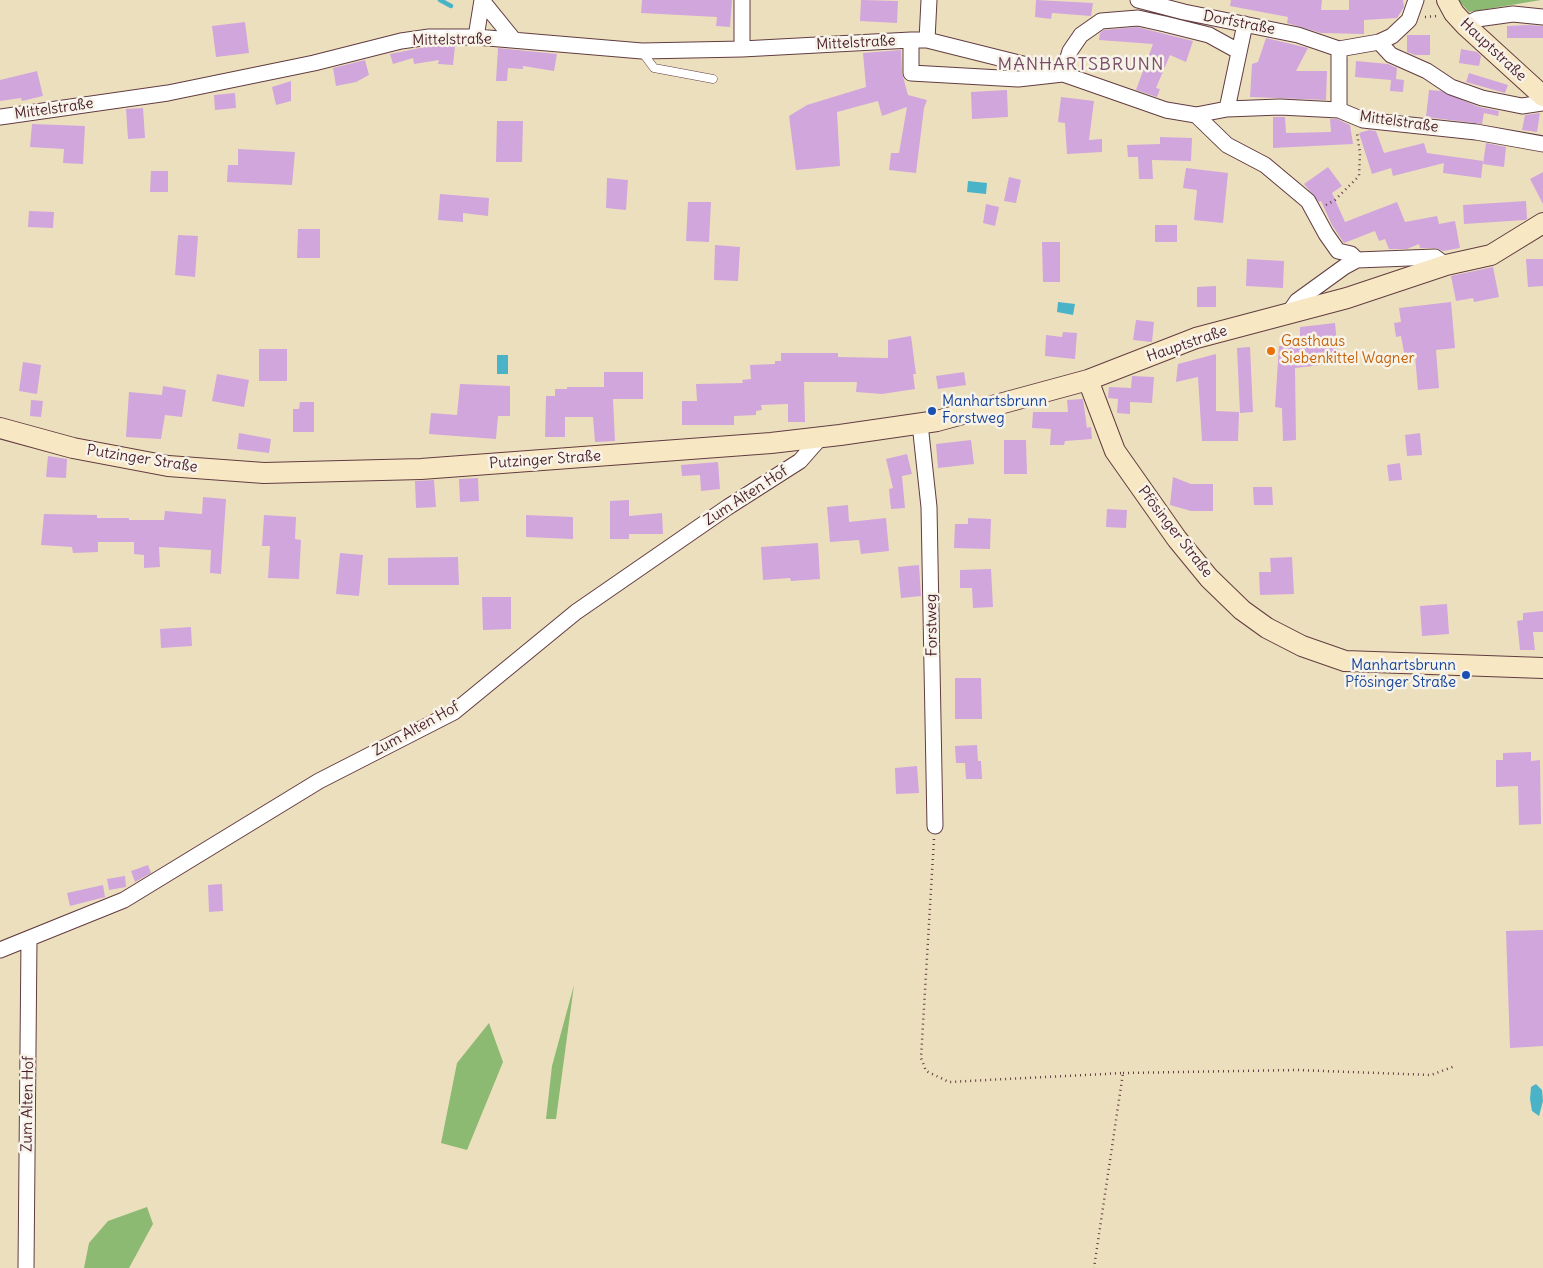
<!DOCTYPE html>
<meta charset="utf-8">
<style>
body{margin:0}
canvas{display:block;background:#ecdfbd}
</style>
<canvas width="1543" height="1268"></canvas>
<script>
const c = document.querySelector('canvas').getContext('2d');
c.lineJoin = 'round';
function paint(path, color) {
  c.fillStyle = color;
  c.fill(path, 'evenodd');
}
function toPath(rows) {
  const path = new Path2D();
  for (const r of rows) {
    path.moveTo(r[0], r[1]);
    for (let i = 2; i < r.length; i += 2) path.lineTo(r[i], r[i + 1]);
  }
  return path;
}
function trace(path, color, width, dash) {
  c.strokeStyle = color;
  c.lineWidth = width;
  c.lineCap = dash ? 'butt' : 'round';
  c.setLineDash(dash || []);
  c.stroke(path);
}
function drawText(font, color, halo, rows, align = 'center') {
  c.font = font + ' Delius,sans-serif';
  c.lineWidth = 5;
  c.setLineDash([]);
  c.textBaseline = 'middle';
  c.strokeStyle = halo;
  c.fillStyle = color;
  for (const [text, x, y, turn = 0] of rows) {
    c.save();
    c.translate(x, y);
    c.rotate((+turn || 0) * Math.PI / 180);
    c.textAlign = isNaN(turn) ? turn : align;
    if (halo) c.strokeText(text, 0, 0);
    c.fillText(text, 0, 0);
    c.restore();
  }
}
paint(toPath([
 [1458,0,1541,0,1469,12],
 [574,985,556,1119,546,1119,552,1066],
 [489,1023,503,1062,467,1150,441,1143,457,1063],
 [147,1207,153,1224,129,1268,84,1268,89,1243,108,1221]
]), '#8cba72');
paint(toPath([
 [968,181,987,183,986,194,967,192],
 [1058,302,1075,304,1073,315,1057,312],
 [497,355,508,355,508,374,497,374],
 [1536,1084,1542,1090,1543,1101,1539,1116,1532,1111,1530,1099,1531,1087]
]), '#4ab3c8');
trace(toPath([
 [440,0,451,6]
]), '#4ab3c8', 4.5);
paint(toPath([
 [642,0,732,0,730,27,716,26,717,17,641,13],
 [861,0,898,1,897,23,860,21],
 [1036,0,1093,3,1091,16,1052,13,1051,19,1035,17],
 [1231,0,1322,0,1321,10,1349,10,1349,0,1403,0,1404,7,1397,18,1364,20,1364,34,1321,33,1287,23,1288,17,1230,6],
 [245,22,249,53,216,57,212,26],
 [1528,25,1543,26,1543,38,1507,38,1507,26],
 [1137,27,1193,41,1186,62,1170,55,1156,88,1160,89,1157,97,1136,90,1153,44,1099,40,1100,33,1104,30],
 [1407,35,1430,35,1430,55,1415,55,1407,52],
 [1266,38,1308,48,1296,71,1327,71,1326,100,1250,97,1252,64,1258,62],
 [430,46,455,46,453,65,438,64,439,60,414,64,413,58,393,64,390,54],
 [498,48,557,54,554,71,523,66,523,69,508,68,507,81,496,81],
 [1461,49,1477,52,1481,56,1479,66,1459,63],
 [901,50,902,73,908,95,927,100,924,108,916,173,889,170,891,153,899,153,907,107,882,116,878,101,837,112,840,166,796,170,789,116,807,105,866,87,863,53],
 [365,60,369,75,356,82,336,86,333,68],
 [1356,61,1388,64,1397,68,1396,79,1404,80,1403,92,1390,91,1391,80,1355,77],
 [37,71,43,96,22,101,21,98,0,101,0,80],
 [1469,73,1508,85,1505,93,1466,82],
 [291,81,291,101,276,105,272,87],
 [1007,90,1008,117,972,119,971,92],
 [1429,90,1441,91,1479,107,1499,111,1498,116,1484,113,1482,124,1426,117],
 [235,93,236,108,215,110,214,95],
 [1061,97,1094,101,1089,140,1102,139,1102,152,1067,154,1065,123,1058,122],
 [143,108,145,138,128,139,126,109],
 [1540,113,1537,132,1522,130,1525,115],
 [1273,117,1285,117,1286,133,1331,132,1330,119,1337,119,1350,125,1353,144,1273,148],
 [497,121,523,121,522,162,496,162],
 [32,124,85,126,83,164,63,163,64,149,30,147],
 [1369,130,1376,131,1384,153,1424,143,1427,153,1483,161,1481,178,1443,173,1444,163,1393,176,1391,168,1372,174,1359,133],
 [1160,137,1192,138,1191,161,1152,160,1153,179,1139,179,1138,157,1128,157,1127,145,1160,144],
 [1486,143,1506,147,1504,167,1483,164],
 [238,149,295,152,292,185,227,182,228,165,238,165],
 [1328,167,1342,186,1332,193,1345,222,1397,202,1405,222,1437,216,1439,224,1455,221,1460,248,1443,251,1435,248,1420,248,1419,244,1407,249,1389,249,1385,239,1379,241,1375,231,1344,243,1332,225,1321,201,1319,202,1304,184],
 [1186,168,1228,173,1223,223,1194,220,1197,190,1183,188],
 [151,171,168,171,168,192,150,192],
 [1543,172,1543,204,1530,179],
 [1009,177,1021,180,1016,203,1004,201],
 [607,178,628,180,626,210,606,208],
 [440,194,489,198,488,216,463,213,463,222,438,220],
 [1526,201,1527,219,1525,220,1464,224,1463,205],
 [688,202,711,202,709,242,686,241],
 [986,204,999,207,995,226,983,223],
 [29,211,54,212,53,228,28,227],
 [1155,225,1177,225,1177,242,1155,242],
 [298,229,320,229,320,258,297,258],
 [178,235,198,236,195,277,175,275],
 [1042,242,1060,242,1060,282,1043,282],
 [715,245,740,247,738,281,714,280],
 [1247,259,1284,261,1283,288,1246,286],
 [1526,259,1543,259,1543,286,1528,287],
 [1493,267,1499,297,1474,302,1473,298,1456,301,1451,276],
 [1216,286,1216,307,1197,307,1197,287],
 [1451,302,1455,348,1436,350,1439,388,1418,390,1415,356,1405,358,1401,336,1396,337,1394,323,1401,322,1399,308],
 [1136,320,1154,322,1152,342,1133,340],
 [1335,323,1339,363,1295,368,1296,440,1283,441,1282,408,1275,407,1279,346,1300,345,1300,327],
 [1063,332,1077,333,1075,359,1045,356,1046,335,1062,337],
 [911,336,916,374,913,374,915,389,882,394,856,392,857,382,804,382,805,422,788,422,788,404,761,405,762,410,756,411,756,415,734,416,734,425,682,425,682,401,697,401,696,384,743,383,742,380,751,379,750,365,775,364,775,361,781,361,781,353,838,353,838,357,888,358,888,340],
 [1250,347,1253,412,1240,413,1237,348],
 [259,349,287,349,287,381,259,381],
 [1216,354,1216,411,1239,412,1238,441,1202,441,1198,377,1176,382,1178,364],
 [23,362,41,365,37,394,19,391],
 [604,372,643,372,643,399,613,399,615,441,595,442,593,417,565,417,565,437,545,437,546,396,555,396,555,389,567,389,567,387,604,387],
 [964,372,966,385,938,389,936,376],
 [217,374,249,380,244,407,212,401],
 [1132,376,1154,377,1152,403,1130,402,1130,414,1117,413,1118,399,1108,398,1109,387,1131,388],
 [460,384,510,386,510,416,498,416,496,439,429,434,431,413,457,415],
 [163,386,186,390,182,417,165,415,161,439,126,437,129,392,162,395],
 [1083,399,1087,428,1091,427,1092,439,1065,441,1064,445,1050,445,1051,429,1032,428,1033,412,1068,412,1067,400],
 [31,400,43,401,41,417,30,416],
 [300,402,314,402,314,432,293,432,293,409,299,409],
 [239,433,271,439,269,453,237,449],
 [1420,433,1422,455,1407,456,1405,435],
 [971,440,974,464,938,468,936,444],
 [1004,440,1026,440,1027,474,1004,474],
 [907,454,912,474,902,476,905,508,891,509,889,489,893,488,886,459],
 [48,456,67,459,66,478,46,477],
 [718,462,720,489,701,491,700,475,682,476,681,465],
 [1400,463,1402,480,1389,481,1387,465],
 [1173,477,1191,484,1213,484,1213,511,1191,511,1170,505],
 [478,478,479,501,460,502,459,479],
 [434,480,436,507,416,508,415,481],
 [1253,487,1272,487,1273,505,1254,505],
 [203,497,226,499,221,574,210,573,211,550,159,547,160,567,144,568,144,555,134,554,134,542,98,542,98,552,73,553,72,547,41,545,44,514,97,515,97,518,129,518,129,520,164,520,165,511,202,514],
 [629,500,629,516,662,513,663,534,629,534,629,539,610,539,610,501],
 [848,505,849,522,886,518,889,551,861,554,859,540,830,542,827,507],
 [1107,509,1127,510,1126,528,1106,527],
 [264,515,296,517,295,539,301,540,299,579,268,578,270,546,262,546],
 [526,515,573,517,573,539,526,537],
 [968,518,991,519,990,549,954,548,955,524,968,524],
 [818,543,820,579,791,581,790,578,763,580,761,547],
 [340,553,363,555,359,596,336,594],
 [458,557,459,585,388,585,388,558],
 [1292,557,1294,594,1260,595,1259,572,1271,572,1270,558],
 [919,565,921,596,901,598,898,567],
 [991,569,993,607,973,608,972,588,960,588,960,570],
 [482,597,511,597,511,629,483,630],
 [1447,604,1449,634,1422,636,1420,606],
 [1543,611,1543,632,1533,632,1535,650,1520,650,1517,621,1523,620,1523,613],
 [191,627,192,646,161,648,160,629],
 [955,678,981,678,982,719,955,719],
 [977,745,978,761,981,761,982,779,966,779,965,763,956,763,955,746],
 [1531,752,1531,761,1540,760,1541,824,1519,825,1518,786,1496,787,1496,760,1503,760,1503,753],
 [917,766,919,793,896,794,895,768],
 [148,865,151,873,135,882,131,871],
 [125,876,126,887,109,890,107,879],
 [222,884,223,911,209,912,208,885],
 [103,885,105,897,70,906,67,893],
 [1543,930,1543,1046,1510,1048,1506,931]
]), '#d1a6dd');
const lane = toPath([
 [642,52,654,68,713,79]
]);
const street = toPath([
 [742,0,742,49],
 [1138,0,1184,12,1298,35,1339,49,1379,42,1392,36,1409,20,1416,0],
 [484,3,514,40],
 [1465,25,1477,19,1513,14,1543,17],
 [476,37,482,0],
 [911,40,911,73,1018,79,1063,74,1070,51,1081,35,1101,21,1138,18,1165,24,1209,35,1238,51],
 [927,40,929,0],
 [1379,42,1391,55,1427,71,1451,87,1482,98,1522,106,1543,103],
 [1339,49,1339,110],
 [1227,109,1245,24],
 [1196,115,1227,145,1265,165,1308,201,1326,234,1338,251,1351,254,1357,260],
 [0,117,168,93,314,63,401,41,429,37,476,37,642,51,742,49,911,40,927,40,1063,74,1166,110,1196,115,1227,109,1280,107,1339,110,1363,120,1476,132,1543,144],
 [1288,314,1297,301,1344,267,1357,260,1435,257,1446,265],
 [920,424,929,507,935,826],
 [0,950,124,900,319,781,454,712,576,612,728,507,800,461,821,437],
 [26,1268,29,939]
]);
const secondary = toPath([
 [1447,0,1454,13,1465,25,1543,96],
 [1088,380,1115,451,1177,539,1209,578,1242,610,1267,628,1302,646,1345,661,1543,668],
 [0,428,73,448,168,466,264,473,421,469,771,443,840,435,937,421,1088,380,1196,338,1347,298,1446,265,1491,255,1543,223]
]);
trace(lane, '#623c41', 9);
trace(street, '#623c41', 17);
trace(secondary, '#623c41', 22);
trace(toPath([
 [1425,17,1437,16],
 [1326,205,1335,200,1359,176,1360,153,1357,133],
 [934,839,921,1058,926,1071,949,1082,1123,1073,1094,1268],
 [1123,1073,1297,1070,1431,1075,1455,1066]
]), '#623c41', 2.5, [1, 4]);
trace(lane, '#fff', 8);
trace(street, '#fff', 15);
trace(secondary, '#f7e8c3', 20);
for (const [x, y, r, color] of [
 [1271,351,5,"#e8710a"],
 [932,411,5,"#1a4fb4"],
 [1466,675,5,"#1a4fb4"]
]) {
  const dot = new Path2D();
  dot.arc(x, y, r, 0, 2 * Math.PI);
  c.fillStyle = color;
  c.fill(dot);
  trace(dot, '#f7f3e8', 2);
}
drawText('15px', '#4a1f2b', '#f7f3e8', [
 ["Dorfstraße",1239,23,11],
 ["Mittelstraße",452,40,-1],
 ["Mittelstraße",856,43,-3],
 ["Hauptstraße",1493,50,43],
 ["Mittelstraße",54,109,-8],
 ["Mittelstraße",1399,122,8],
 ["Hauptstraße",1187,344,-19],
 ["Putzinger Straße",142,459,9],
 ["Putzinger Straße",545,460,-4],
 ["Zum Alten Hof",746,496,-33],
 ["Pfösinger Straße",1175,532,52],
 ["Forstweg",932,625,-91],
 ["Zum Alten Hof",416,729,-29],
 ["Zum Alten Hof",28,1104,-89]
]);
drawText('15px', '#c56008', '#f7f3e8', [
 ["Gasthaus",1281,342],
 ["Siebenkittel Wagner",1281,359]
], 'left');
drawText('15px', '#164399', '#f7f3e8', [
 ["Manhartsbrunn",942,402],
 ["Forstweg",942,419],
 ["Manhartsbrunn",1456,666,"right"],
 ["Pfösinger Straße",1456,683,"right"]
], 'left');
c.letterSpacing = '1px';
drawText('18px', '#794e69', '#f7f3e8', [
 ["MANHARTSBRUNN",1081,65]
]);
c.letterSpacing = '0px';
</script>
